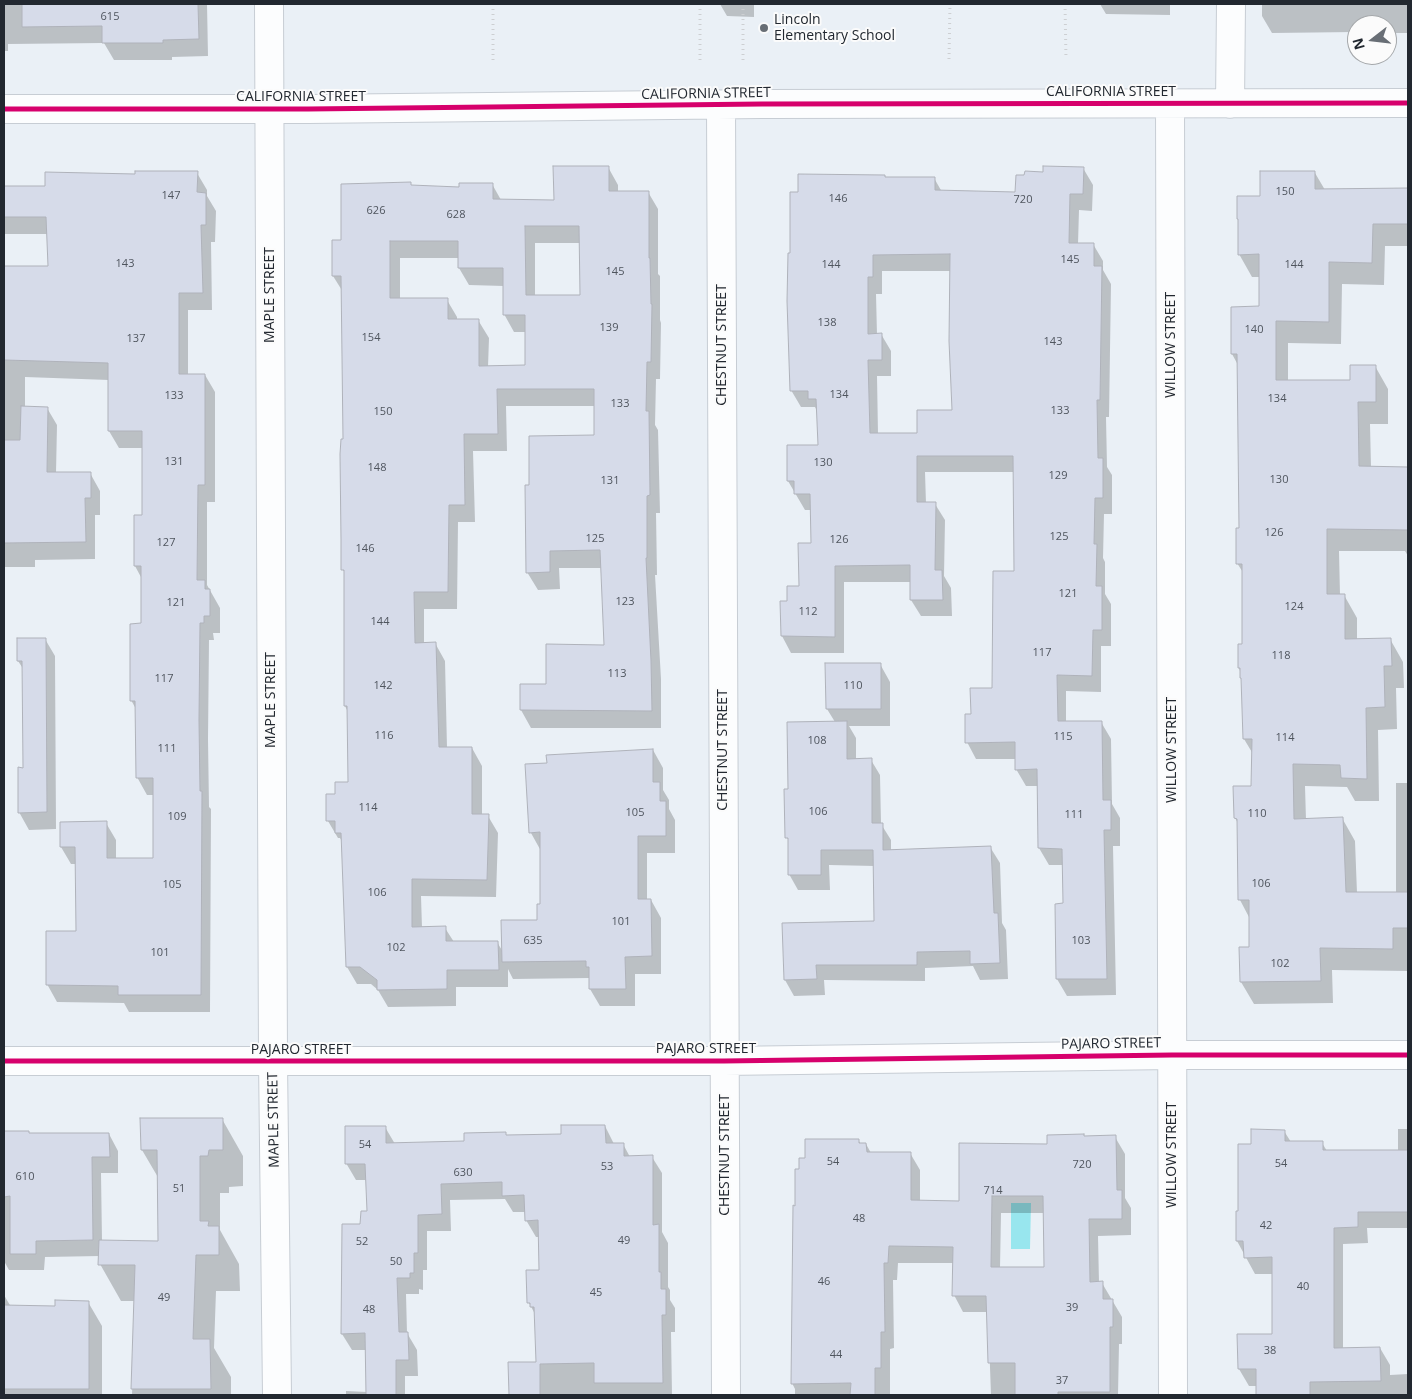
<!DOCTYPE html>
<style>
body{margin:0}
#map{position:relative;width:1412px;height:1399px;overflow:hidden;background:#eaf0f6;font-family:"Open Sans",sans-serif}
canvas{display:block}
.frame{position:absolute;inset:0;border:5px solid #222830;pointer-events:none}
.north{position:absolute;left:1347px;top:15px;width:50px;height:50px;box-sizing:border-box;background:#fbfbfb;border:1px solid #a4a7aa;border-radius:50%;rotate:254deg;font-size:14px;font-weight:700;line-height:20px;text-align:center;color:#222830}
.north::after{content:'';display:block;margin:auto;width:18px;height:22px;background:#686e75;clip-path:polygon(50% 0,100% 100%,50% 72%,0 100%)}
</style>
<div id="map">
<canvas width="1412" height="1399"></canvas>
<div class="frame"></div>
<div class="north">N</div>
</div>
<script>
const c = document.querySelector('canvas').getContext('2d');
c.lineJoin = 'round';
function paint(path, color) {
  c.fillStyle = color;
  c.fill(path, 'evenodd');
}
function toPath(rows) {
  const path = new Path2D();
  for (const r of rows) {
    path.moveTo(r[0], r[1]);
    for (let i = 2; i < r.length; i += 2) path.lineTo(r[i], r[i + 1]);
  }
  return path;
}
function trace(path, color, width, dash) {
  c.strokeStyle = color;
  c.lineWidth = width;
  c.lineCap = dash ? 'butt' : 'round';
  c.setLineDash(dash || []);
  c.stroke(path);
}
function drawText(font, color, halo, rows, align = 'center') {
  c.font = font + ' "Open Sans",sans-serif';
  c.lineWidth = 4;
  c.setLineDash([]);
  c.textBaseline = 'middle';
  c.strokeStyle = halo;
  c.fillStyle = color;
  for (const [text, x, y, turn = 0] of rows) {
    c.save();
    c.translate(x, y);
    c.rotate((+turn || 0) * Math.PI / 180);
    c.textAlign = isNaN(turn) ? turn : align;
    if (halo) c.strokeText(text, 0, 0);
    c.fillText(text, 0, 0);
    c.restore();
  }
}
paint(toPath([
 [1011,1203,1031,1203,1030,1249,1011,1249]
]), '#98e6ee');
paint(toPath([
 [4,4,207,4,208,56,172,57,172,60,114,60,104,43,8,44,8,51,4,51],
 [720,4,754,4,754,17,727,16],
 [1100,4,1170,4,1170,15,1106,14],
 [1262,4,1408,4,1408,33,1387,33,1387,25,1357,25,1357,33,1355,32,1272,33,1262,16],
 [608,167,618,185,618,192,648,192,658,209,658,274,660,276,660,320,661,323,660,379,656,379,655,425,658,430,660,513,656,513,657,575,655,575,661,679,661,728,531,728,521,710,521,685,547,685,606,646,602,568,559,568,560,589,538,590,527,572,530,487,595,436,595,406,506,406,507,451,473,451,475,522,458,522,457,609,424,609,424,644,435,643,445,661,447,748,472,748,482,766,482,816,488,816,498,833,496,897,421,896,422,928,445,928,454,942,497,942,503,952,538,921,542,905,541,851,531,833,653,750,663,768,663,790,669,800,669,809,675,820,675,853,647,853,647,900,651,900,661,918,661,974,635,974,635,1006,600,1006,590,989,590,978,513,979,508,969,508,987,456,987,456,1006,388,1007,378,990,371,984,357,984,347,967,343,843,340,838,338,838,328,821,337,795,349,783,348,712,345,706,346,575,343,570,344,440,343,292,333,276,342,241,412,186,460,188,492,184,501,200,555,201],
 [535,243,581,243,581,296,535,296],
 [400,258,459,258,459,268,469,285,504,286,504,314,514,332,526,332,526,366,488,367,489,338,478,320,457,320,457,317,447,300,400,299],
 [1083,168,1093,185,1092,211,1079,210,1078,244,1093,244,1103,261,1103,270,1111,284,1109,417,1106,417,1107,467,1112,475,1112,514,1104,514,1103,558,1105,562,1105,594,1111,604,1111,646,1101,646,1101,692,1066,691,1066,723,1101,722,1111,739,1112,804,1120,818,1120,846,1113,846,1116,995,1067,996,1057,979,1064,905,1063,865,1049,865,1039,848,1039,786,1026,786,1016,769,1016,759,976,759,967,742,972,715,993,689,1015,572,1014,472,925,472,926,504,935,504,945,520,944,576,951,588,952,616,921,616,911,600,911,582,844,582,844,653,791,653,782,636,782,602,788,603,800,587,812,544,812,510,805,510,788,481,819,447,818,413,815,407,801,407,791,390,885,176,886,178,934,178,942,192,1016,193,1045,173],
 [882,271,951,271,953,411,919,434,878,434,877,376,891,376,891,351,881,334,877,335,876,294,882,294],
 [197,173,207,190,207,196,216,211,215,242,211,242,212,310,188,310,188,375,205,375,215,392,215,502,207,502,207,585,220,608,220,633,213,633,214,640,209,640,208,739,209,807,211,809,210,1012,129,1012,124,1003,57,1002,47,984,77,932,76,864,71,864,61,847,106,823,116,840,116,859,154,860,154,795,147,795,137,777,136,709,131,700,143,625,142,579,135,566,143,516,143,448,119,448,109,431,109,380,25,377,25,408,47,408,57,425,56,473,90,473,100,491,100,515,95,515,95,559,35,560,35,567,4,567,4,267,49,268,48,234,4,234,4,188,46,188,136,175],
 [1315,173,1325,190,1408,189,1408,246,1385,246,1384,285,1342,284,1341,344,1288,343,1288,381,1351,381,1375,366,1388,389,1388,424,1370,424,1371,467,1408,469,1408,556,1405,551,1339,551,1340,595,1344,595,1357,618,1357,640,1390,639,1403,662,1404,688,1396,688,1397,729,1378,730,1379,801,1355,801,1347,787,1305,786,1306,820,1342,818,1355,841,1357,893,1396,894,1396,783,1408,783,1408,971,1332,970,1333,1003,1254,1004,1241,982,1251,948,1250,919,1240,900,1239,825,1235,818,1253,787,1253,754,1244,739,1243,730,1243,681,1239,668,1244,645,1244,574,1237,563,1241,530,1238,365,1232,354,1260,308,1260,277,1252,277,1239,254,1261,197],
 [18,639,45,639,55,656,56,829,29,830,19,812,24,769,24,670,18,661],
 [880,664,890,682,890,726,849,726,856,738,856,760,871,760,880,775,881,824,891,840,891,851,990,847,1000,863,1002,923,1006,930,1008,979,980,980,973,966,925,968,925,981,824,980,825,995,794,996,785,980,875,922,875,866,829,865,830,890,798,890,789,874,789,842,787,837,790,790,835,722,827,709],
 [222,1119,243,1156,243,1186,229,1187,229,1193,220,1193,220,1230,239,1264,240,1291,216,1291,214,1348,231,1377,231,1395,132,1395,135,1301,121,1301,100,1264,100,1256,45,1257,44,1270,9,1270,4,1261,4,1132,28,1133,30,1135,109,1134,118,1151,118,1173,101,1173,102,1241,159,1242,159,1179,142,1150],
 [605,1126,614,1144,623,1144,630,1157,652,1157,662,1173,662,1232,668,1243,668,1287,670,1290,670,1300,675,1308,675,1332,671,1332,672,1395,510,1395,510,1364,537,1363,535,1314,529,1303,540,1271,540,1237,536,1237,526,1220,526,1212,513,1212,505,1199,450,1200,451,1231,427,1231,427,1270,423,1270,423,1290,419,1289,419,1294,406,1294,407,1333,417,1350,418,1376,405,1376,405,1395,346,1395,346,1391,367,1392,366,1350,352,1350,342,1334,362,1225,368,1212,367,1180,356,1180,346,1163,385,1127,395,1144,466,1143,507,1136,563,1135],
 [1398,1129,1408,1129,1408,1228,1367,1228,1368,1243,1343,1244,1343,1349,1380,1348,1390,1365,1390,1375,1408,1374,1408,1395,1257,1395,1257,1386,1249,1386,1239,1369,1273,1335,1273,1274,1255,1274,1237,1241,1240,1213,1253,1145,1284,1131,1291,1142,1322,1143,1327,1151,1398,1151],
 [1115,1137,1125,1154,1125,1198,1131,1208,1131,1235,1098,1236,1099,1283,1102,1283,1122,1317,1122,1344,1119,1344,1118,1395,991,1395,988,1312,963,1312,954,1295,954,1263,898,1263,897,1280,893,1280,894,1348,890,1349,890,1395,795,1395,795,1389,792,1383,797,1207,800,1171,806,1159,858,1140,861,1144,866,1144,871,1153,910,1153,920,1170,920,1202,961,1202,1049,1146],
 [1001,1213,1044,1213,1045,1268,1000,1268],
 [4,1295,11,1307,56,1307,88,1302,102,1326,102,1395,4,1395]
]), '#0003');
const building = toPath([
 [22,4,198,4,199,39,163,40,163,43,102,43,102,26,22,27,22,4],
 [553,166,609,166,609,191,649,191,649,258,650,258,651,304,652,304,651,362,647,362,646,411,649,411,650,495,647,496,647,558,646,558,651,661,652,711,520,710,520,684,546,684,546,644,604,645,600,550,550,551,550,572,526,573,525,485,529,485,529,436,594,435,594,389,497,389,498,434,464,434,465,505,449,505,448,592,414,592,415,643,436,642,439,747,472,747,472,814,489,814,487,880,412,879,412,927,446,926,446,941,498,941,499,970,447,970,447,989,377,990,377,980,360,967,346,967,341,833,335,833,335,821,326,821,326,794,335,794,335,782,348,782,347,706,344,706,344,570,341,570,341,540,340,454,341,439,343,439,341,276,332,276,332,240,341,240,341,184,411,182,411,185,459,187,459,183,493,183,493,199,554,200,553,166],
 [525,226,579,226,580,295,526,295,525,226],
 [390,241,458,241,458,268,503,268,503,315,525,315,525,365,479,366,479,319,448,319,448,298,390,298,390,241],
 [1043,166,1084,167,1083,194,1070,194,1069,243,1094,243,1094,266,1102,266,1100,400,1097,400,1098,458,1103,458,1103,498,1095,498,1094,544,1097,544,1096,586,1102,586,1102,630,1093,630,1092,676,1057,675,1058,721,1102,721,1103,800,1111,800,1111,830,1104,830,1107,979,1056,979,1055,904,1063,903,1062,849,1038,848,1037,769,1015,770,1015,742,965,743,965,714,971,714,970,688,992,688,993,571,1014,571,1013,456,917,456,917,502,936,502,935,570,942,570,943,600,910,600,910,565,835,566,835,637,781,636,780,601,787,601,787,586,799,586,798,543,811,543,810,494,794,494,794,481,787,481,787,445,818,445,816,399,808,399,808,391,790,391,787,301,788,253,790,253,790,192,798,192,798,174,885,175,885,177,935,177,935,190,1015,192,1016,175,1024,175,1025,171,1043,172,1043,166],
 [950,254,949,341,952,410,917,410,917,433,870,433,868,360,882,360,882,333,868,334,868,277,873,277,873,255,950,254],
 [135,171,198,171,197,192,206,193,206,225,201,225,203,293,179,293,179,374,205,374,205,485,198,485,197,580,205,580,205,589,210,589,210,616,204,616,204,623,200,623,199,720,200,791,202,791,201,995,118,995,118,986,46,985,46,931,76,931,75,847,60,847,60,822,107,821,107,858,153,858,153,778,136,778,135,701,130,701,130,624,141,623,141,566,134,566,134,515,142,515,142,431,108,431,108,363,4,360,4,266,48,266,46,217,4,217,4,186,45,186,45,172,135,174,135,171],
 [1260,171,1315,171,1315,189,1408,188,1408,224,1373,224,1372,263,1329,262,1329,322,1276,321,1276,380,1350,380,1350,365,1376,365,1376,402,1358,402,1359,466,1408,467,1408,530,1327,529,1327,594,1345,594,1345,639,1391,638,1392,666,1384,666,1385,707,1366,708,1367,779,1341,778,1340,765,1293,764,1294,819,1343,817,1346,892,1408,892,1408,928,1393,928,1393,949,1320,948,1321,981,1240,982,1239,947,1249,947,1249,900,1238,900,1237,819,1234,818,1233,786,1251,786,1252,739,1243,739,1241,678,1240,678,1240,668,1238,668,1238,644,1242,644,1242,564,1236,564,1236,528,1239,528,1237,354,1231,354,1231,307,1259,306,1259,254,1238,255,1238,219,1237,219,1237,196,1260,196,1260,171],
 [21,406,48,407,47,472,91,472,91,498,85,498,86,542,4,543,4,440,20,440,21,406],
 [17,638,46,638,47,812,18,813,18,767,23,768,22,661,17,661,17,638],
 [825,663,881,663,881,709,826,709,825,663],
 [847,721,847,759,872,758,872,823,883,823,883,850,991,846,994,913,998,913,1000,963,970,964,970,951,917,952,917,965,816,965,817,979,784,980,782,923,874,921,873,850,821,850,821,875,788,875,788,838,785,838,784,789,788,789,787,722,847,721],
 [653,749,653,782,660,782,660,801,666,801,666,836,638,836,638,899,651,899,652,956,625,957,626,989,589,989,589,967,586,967,586,961,502,962,501,920,537,920,537,904,540,904,540,832,529,833,525,764,547,763,546,755,653,749],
 [140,1118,223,1118,223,1150,209,1150,208,1156,200,1156,200,1221,209,1221,208,1226,219,1226,219,1255,196,1255,193,1339,210,1339,211,1389,131,1389,135,1265,98,1265,99,1240,158,1241,157,1150,141,1150,140,1118],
 [561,1125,605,1125,606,1143,624,1143,624,1156,653,1155,653,1225,659,1224,659,1272,661,1272,661,1289,666,1289,666,1315,662,1315,663,1383,594,1383,594,1363,540,1364,540,1395,509,1395,508,1362,536,1362,534,1307,530,1307,530,1303,527,1303,526,1270,539,1270,538,1220,525,1221,524,1195,502,1196,502,1182,441,1184,442,1214,418,1215,418,1253,414,1253,414,1273,410,1273,410,1278,397,1278,399,1332,408,1332,409,1360,396,1360,396,1395,366,1395,365,1333,341,1334,342,1224,360,1224,361,1211,367,1211,365,1164,345,1164,345,1126,386,1126,386,1143,464,1141,464,1133,506,1132,506,1135,561,1134,561,1125],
 [1251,1129,1285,1130,1285,1141,1323,1141,1323,1150,1408,1150,1408,1212,1358,1212,1358,1227,1334,1228,1334,1348,1380,1347,1381,1381,1310,1382,1310,1395,1256,1395,1256,1369,1238,1369,1237,1334,1272,1334,1272,1257,1244,1258,1243,1241,1236,1241,1236,1211,1238,1211,1238,1144,1251,1144,1251,1129],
 [4,1131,29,1131,29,1133,109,1133,110,1157,92,1157,93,1240,36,1241,36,1254,10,1254,10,1196,4,1197,4,1131],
 [1084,1134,1084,1136,1116,1135,1117,1190,1122,1190,1122,1219,1089,1219,1090,1282,1103,1281,1103,1299,1113,1299,1113,1327,1110,1327,1110,1392,1058,1392,1058,1395,1015,1395,1015,1363,988,1363,986,1296,952,1296,953,1247,889,1246,888,1263,884,1263,885,1332,881,1332,881,1368,875,1368,875,1395,850,1395,851,1383,791,1384,793,1205,795,1206,795,1169,799,1169,799,1158,805,1158,805,1139,859,1139,859,1143,866,1143,867,1152,911,1152,911,1200,959,1201,959,1143,1047,1144,1047,1135,1084,1134],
 [992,1196,1043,1196,1044,1267,991,1267,992,1196],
 [55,1300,89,1301,89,1389,4,1389,4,1305,55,1306,55,1300]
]);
paint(building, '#d6dbe9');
trace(building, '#afb2ba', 1);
const minor = toPath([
 [269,4,273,1061,277,1395],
 [1170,104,1173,1395],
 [1230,104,1231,4],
 [721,105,726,1395],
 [4,109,308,109,762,104,1408,103],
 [4,1061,724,1061,1172,1055,1408,1055]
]);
trace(minor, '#c7cdd4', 30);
trace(toPath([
 [493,4,493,63],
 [700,4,700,62],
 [743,4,743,61],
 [1065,4,1066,59],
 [949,59,950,4]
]), '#cdcfd2', 3, [1, 4]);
trace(minor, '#fcfdfe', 28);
trace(toPath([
 [4,109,308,109,762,104,1408,103],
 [4,1061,724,1061,1172,1055,1408,1055]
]), '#d6006c', 5);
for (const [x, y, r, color] of [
 [764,28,5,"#686e75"]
]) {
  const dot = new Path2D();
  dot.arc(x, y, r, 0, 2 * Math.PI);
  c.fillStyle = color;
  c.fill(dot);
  trace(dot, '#fbfbfb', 2);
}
drawText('11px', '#4f555e', null, [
 ["615",110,17],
 ["150",1285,192],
 ["147",171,196],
 ["146",838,199],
 ["720",1023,200],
 ["626",376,211],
 ["628",456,215],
 ["145",1070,260],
 ["143",125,264],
 ["144",831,265],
 ["144",1294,265],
 ["145",615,272],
 ["138",827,323],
 ["139",609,328],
 ["140",1254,330],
 ["154",371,338],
 ["137",136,339],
 ["143",1053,342],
 ["134",839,395],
 ["133",174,396],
 ["134",1277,399],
 ["133",620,404],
 ["133",1060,411],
 ["150",383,412],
 ["131",174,462],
 ["130",823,463],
 ["148",377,468],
 ["129",1058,476],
 ["130",1279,480],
 ["131",610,481],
 ["126",1274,533],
 ["125",1059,537],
 ["125",595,539],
 ["126",839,540],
 ["127",166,543],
 ["146",365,549],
 ["121",1068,594],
 ["123",625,602],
 ["121",176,603],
 ["124",1294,607],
 ["112",808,612],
 ["144",380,622],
 ["117",1042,653],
 ["118",1281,656],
 ["113",617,674],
 ["117",164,679],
 ["142",383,686],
 ["110",853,686],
 ["116",384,736],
 ["115",1063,737],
 ["114",1285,738],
 ["108",817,741],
 ["111",167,749],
 ["114",368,808],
 ["106",818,812],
 ["105",635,813],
 ["110",1257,814],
 ["111",1074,815],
 ["109",177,817],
 ["106",1261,884],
 ["105",172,885],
 ["106",377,893],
 ["101",621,922],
 ["635",533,941],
 ["103",1081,941],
 ["102",396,948],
 ["101",160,953],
 ["102",1280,964],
 ["54",365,1145],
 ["54",833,1162],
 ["54",1281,1164],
 ["720",1082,1165],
 ["53",607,1167],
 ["630",463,1173],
 ["610",25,1177],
 ["51",179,1189],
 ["714",993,1191],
 ["48",859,1219],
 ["42",1266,1226],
 ["49",624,1241],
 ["52",362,1242],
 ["50",396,1262],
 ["46",824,1282],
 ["40",1303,1287],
 ["45",596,1293],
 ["49",164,1298],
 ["39",1072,1308],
 ["48",369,1310],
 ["38",1270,1351],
 ["44",836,1355],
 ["37",1062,1381]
]);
drawText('14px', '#222830', '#fbfbfb', [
 ["Lincoln",774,20],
 ["Elementary School",774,36]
], 'left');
drawText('14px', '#222830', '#fbfbfb', [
 ["CALIFORNIA STREET",1111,92],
 ["CALIFORNIA STREET",706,94,-1],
 ["CALIFORNIA STREET",301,97],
 ["MAPLE STREET",270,295,-90],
 ["CHESTNUT STREET",722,345,-90],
 ["WILLOW STREET",1171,345,-90],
 ["MAPLE STREET",271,700,-90],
 ["CHESTNUT STREET",723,750,-90],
 ["WILLOW STREET",1172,750,-90],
 ["PAJARO STREET",1111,1044,-1],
 ["PAJARO STREET",706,1049],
 ["PAJARO STREET",301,1050],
 ["MAPLE STREET",274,1120,-91],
 ["CHESTNUT STREET",725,1155,-90],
 ["WILLOW STREET",1172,1155,-90]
]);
</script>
